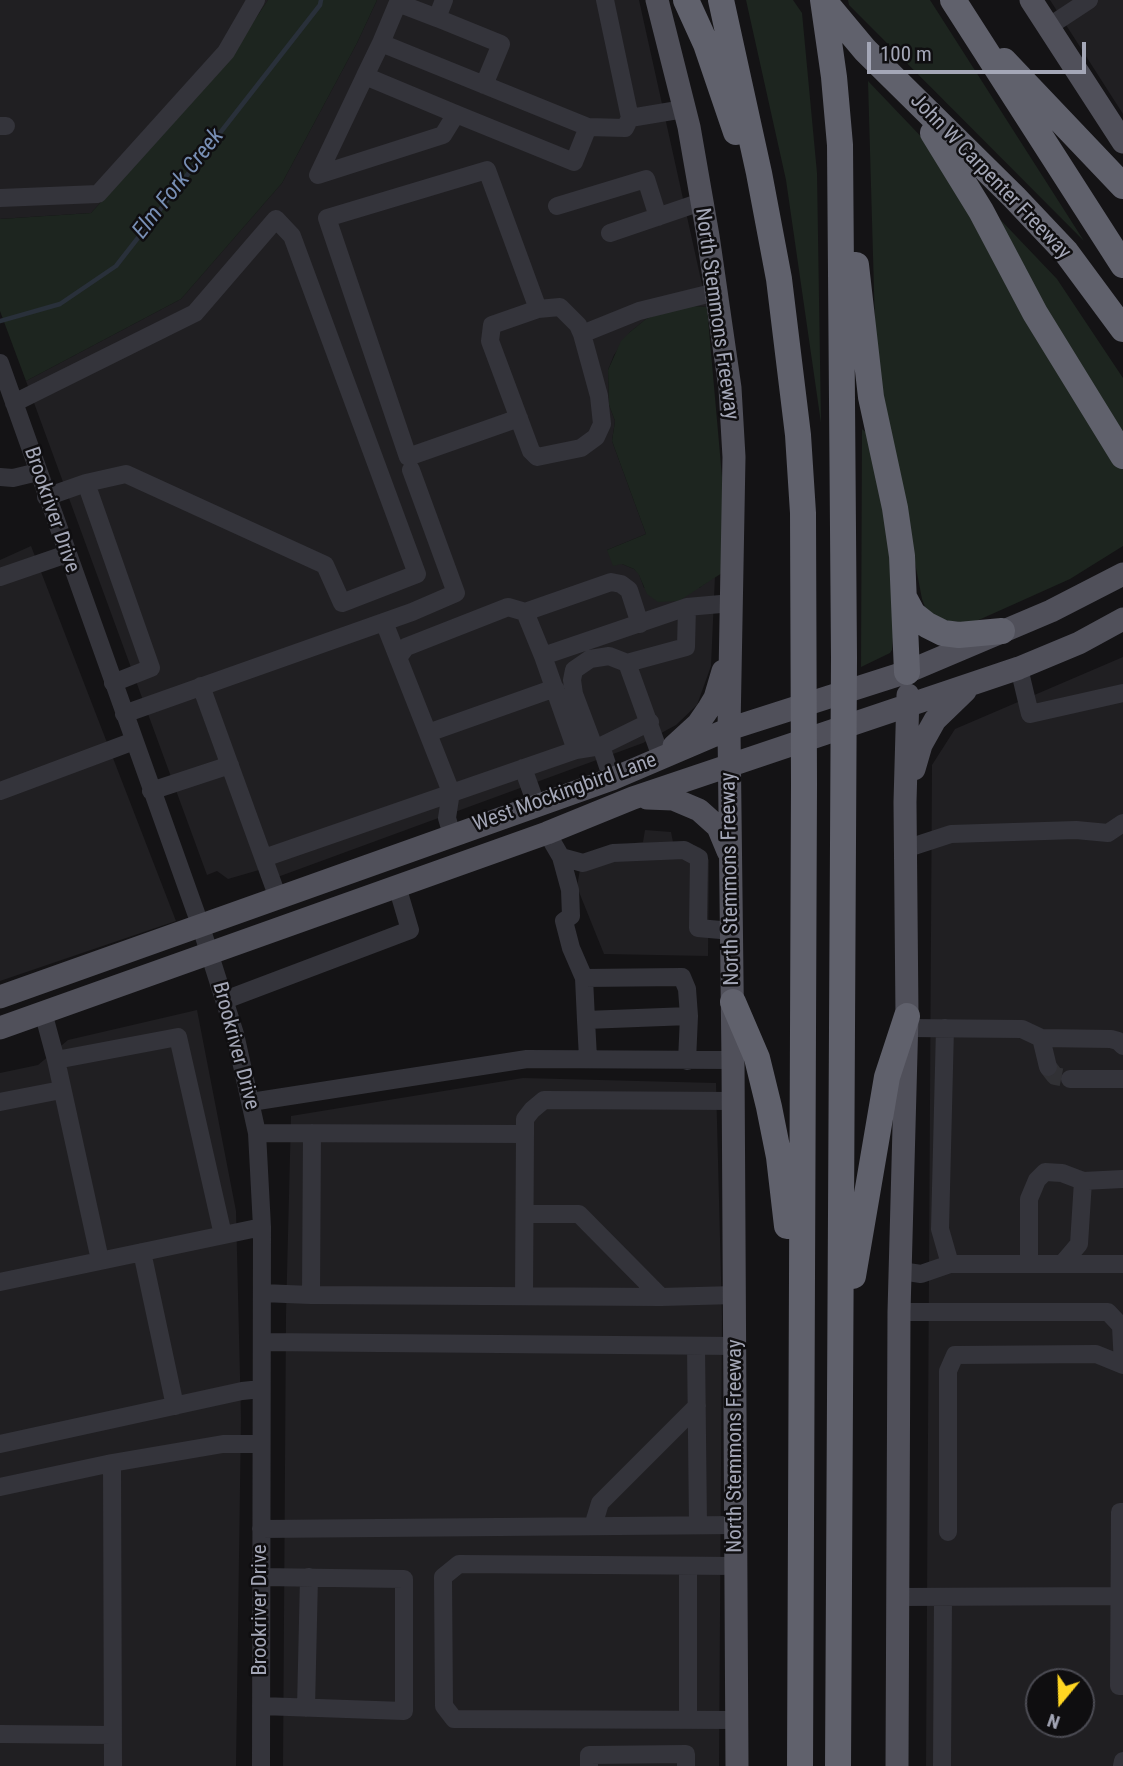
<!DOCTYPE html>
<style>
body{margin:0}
#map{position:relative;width:1123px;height:1766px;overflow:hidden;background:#141315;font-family:"Roboto Condensed",sans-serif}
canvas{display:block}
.north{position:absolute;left:1025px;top:1668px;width:70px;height:70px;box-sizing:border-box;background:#0f0e10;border:2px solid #4b4b53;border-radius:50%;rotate:199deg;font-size:19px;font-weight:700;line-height:28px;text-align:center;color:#a4a7b7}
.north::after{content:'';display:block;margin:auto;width:24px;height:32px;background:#ffd622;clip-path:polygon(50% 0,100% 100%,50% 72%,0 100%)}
.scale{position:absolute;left:867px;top:42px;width:219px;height:32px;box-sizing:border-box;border:4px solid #a4a7b7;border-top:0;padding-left:9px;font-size:21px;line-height:24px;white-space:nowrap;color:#a4a7b7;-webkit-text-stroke:5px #0f0e10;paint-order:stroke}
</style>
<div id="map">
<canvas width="1123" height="1766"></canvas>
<div class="north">N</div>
<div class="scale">100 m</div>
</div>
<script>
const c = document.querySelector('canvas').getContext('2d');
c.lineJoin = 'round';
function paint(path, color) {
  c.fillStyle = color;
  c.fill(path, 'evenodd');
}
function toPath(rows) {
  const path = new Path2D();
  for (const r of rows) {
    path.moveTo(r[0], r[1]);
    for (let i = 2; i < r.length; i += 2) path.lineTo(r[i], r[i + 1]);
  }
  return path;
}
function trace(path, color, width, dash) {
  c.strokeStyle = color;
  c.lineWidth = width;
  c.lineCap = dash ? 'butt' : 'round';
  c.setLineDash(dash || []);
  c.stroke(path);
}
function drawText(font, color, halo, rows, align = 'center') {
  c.font = font + ' "Roboto Condensed",sans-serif';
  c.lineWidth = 5;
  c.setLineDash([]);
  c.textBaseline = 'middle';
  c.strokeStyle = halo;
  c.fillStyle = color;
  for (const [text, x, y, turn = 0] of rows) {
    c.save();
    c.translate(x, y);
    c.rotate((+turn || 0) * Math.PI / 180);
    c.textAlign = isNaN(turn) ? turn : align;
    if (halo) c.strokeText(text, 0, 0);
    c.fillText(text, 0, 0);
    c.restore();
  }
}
paint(toPath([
 [0,0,268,0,221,70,91,213,0,219],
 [377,0,639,0,707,307,681,305,646,319,630,332,614,355,608,370,609,405,615,421,612,441,646,534,607,550,622,564,634,569,639,574,644,588,699,588,715,576,711,666,697,705,676,725,643,743,264,882,259,870,228,879,217,871,207,875,26,381,181,299,282,183,357,43],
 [1050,0,1123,0,1123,114],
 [31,546,176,921,0,981,0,560],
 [1123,657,1123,1766,926,1766,932,765,955,729],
 [1039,1682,1081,1682,1081,1724,1039,1724],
 [645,830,671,832,673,842,691,844,701,848,709,860,708,956,604,954,577,887,582,857,609,846,643,842],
 [197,1010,236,1211,241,1418,236,1766,0,1766,0,1073,38,1065,68,1040],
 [523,1078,716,1083,722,1316,719,1766,283,1766,286,1314,291,1116]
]), '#201f22');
paint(toPath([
 [268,0,377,0,357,43,282,183,181,299,26,381,0,311,0,219,91,213,221,70],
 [746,0,793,0,802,13,817,173,821,423,786,180],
 [848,0,930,0,1084,241,849,5],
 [868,81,1057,279,1123,378,1123,546,1070,579,972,623,940,620,925,607,922,599,876,360],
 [681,305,707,307,723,488,722,573,679,601,658,602,647,594,639,575,634,569,622,564,613,566,607,550,646,534,612,441,615,421,609,405,608,370,621,341,630,332,646,319],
 [862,429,867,433,882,482,895,611,892,650,890,653,861,667]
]), '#1d251f');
trace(toPath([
 [0,321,60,304,116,266,320,5,321,0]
]), '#29303a', 4.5);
trace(toPath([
 [1048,1067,1055,1076,1070,1079]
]), '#313135', 18, [18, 9]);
trace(toPath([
 [399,0,381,43,588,127,625,128,630,118,605,0],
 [398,3,437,18,444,0],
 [437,18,501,44,484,85],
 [1048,27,1089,0],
 [365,76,381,43],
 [456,114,443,135,318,175,365,76,456,114,574,162,588,127],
 [630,118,684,109],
 [0,126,6,126],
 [0,198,98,194,226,52,256,0],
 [557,206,646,179,658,217],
 [610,233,701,202],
 [582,334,578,325,560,307,538,309,492,325,490,341,531,451,537,457,581,448,596,437,602,424,599,396,582,334,639,311,716,292],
 [0,363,201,927,235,1034,257,1133,262,1227,261,1766],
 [14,403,195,313,276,219,292,236,417,574,342,603,325,565,126,474,86,483],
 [519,418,408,457,327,218,487,170,538,309],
 [0,477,13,478,38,472],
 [46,497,86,483,151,668,113,683],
 [0,577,67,554],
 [525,612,611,582,621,584,629,590,640,624],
 [384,622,451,792,447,818,452,835],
 [398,658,406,647,508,607,525,612,543,656],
 [1019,668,1030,714,1123,693],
 [201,686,278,898],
 [124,714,412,612,456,593,411,470],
 [428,733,555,688],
 [601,746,576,750,543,656,687,607,732,603],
 [594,747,574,694,572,680,574,670,590,659,609,656,627,663],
 [661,757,627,663,686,647,687,607],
 [523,768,536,804],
 [612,779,601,746,650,722],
 [0,791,134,741],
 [151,791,230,765],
 [547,833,561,857,583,863,613,853,684,850,699,858,698,928,732,931],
 [905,849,951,834,1076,830,1108,833,1123,823],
 [561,857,570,890,571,916,564,921,571,948,584,978,682,977,687,989,689,1016,687,1061],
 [264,858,576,750],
 [584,978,586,1020,689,1016],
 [225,1000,410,930,397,886],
 [43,1012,56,1060,100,1260],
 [586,1020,588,1058],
 [907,1028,1022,1029,1041,1038,1111,1039,1118,1041,1123,1046],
 [945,1028,940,1229,950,1264],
 [1041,1038,1048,1067],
 [56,1060,178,1037,223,1235],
 [1070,1079,1123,1079],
 [0,1102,61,1090],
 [251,1102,527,1059,733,1060],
 [257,1133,525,1134,525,1119,532,1110,544,1100,734,1101],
 [525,1214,579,1214,661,1297],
 [142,1252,175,1406],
 [1029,1264,1029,1199,1037,1180,1045,1172,1062,1173,1083,1181],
 [1062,1264,1079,1244,1083,1181,1123,1179],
 [901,1271,921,1274,950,1264,1123,1264],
 [0,1282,262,1227],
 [262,1293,311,1295,661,1297,735,1295],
 [311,1295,312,1133],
 [524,1296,525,1134],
 [899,1312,1108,1312,1121,1326,1123,1365,1096,1354,955,1355,948,1371,948,1532],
 [262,1342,736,1346],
 [696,1346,698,1525],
 [0,1444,242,1391,261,1389],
 [0,1487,112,1463],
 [1123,1512,1120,1512,1119,1686,1123,1686],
 [593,1526,600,1503,697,1406],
 [261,1529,736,1525],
 [737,1566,459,1564,443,1577,444,1706,454,1719,737,1720],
 [898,1597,1123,1596],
 [261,1706,404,1711,404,1579,261,1577],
 [306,1708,309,1577],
 [688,1720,688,1566],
 [0,1734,113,1735],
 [113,1766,112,1463,223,1444,261,1444],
 [589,1766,589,1755,686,1754,686,1766],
 [942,1766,943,1597],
 [1122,1766,1123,1761]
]), '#34343b', 18);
trace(toPath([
 [657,0,689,127,708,236,730,388,734,457,729,729,733,1060,737,1766],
 [1031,0,1123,142],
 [674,746,698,724,709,708,715,698,723,671],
 [914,769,921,745,935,720,965,691],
 [647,798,673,799,699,810,718,827,728,851],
 [0,997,612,779,729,729,907,672,1051,611,1123,574],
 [0,1028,547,833,633,798,1019,668,1079,643,1123,619],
 [897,1766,899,1312,907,1016,905,802,908,695]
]), '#50505a', 23);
trace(toPath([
 [686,0,706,44,736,132],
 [721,0,759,173,779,279,798,435,803,513,804,784,800,1766],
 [823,0,834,77,840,145,844,658,838,1766],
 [953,0,1123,265],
 [824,1,865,50,1014,197,1066,252,1123,329],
 [1004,61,1123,186],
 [933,133,981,211,1035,313,1123,456],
 [856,265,871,397,895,508,902,556,907,672],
 [905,599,913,614,927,625,943,633,959,635,1002,631],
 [733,1002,757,1058,769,1107,779,1157,787,1226],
 [853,1276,887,1077,907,1016]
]), '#60616c', 26);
drawText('21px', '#a4a7b7', '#0f0e10', [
 ["John W Carpenter Freeway",990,177,46],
 ["North Stemmons Freeway",716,314,82],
 ["Brookriver Drive",51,510,71],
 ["West Mockingbird Lane",565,793,-20],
 ["North Stemmons Freeway",731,879,-91],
 ["Brookriver Drive",235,1046,75],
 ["North Stemmons Freeway",736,1446,-90],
 ["Brookriver Drive",261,1610,-90]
]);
drawText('italic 23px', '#788fb5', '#0f0e10', [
 ["Elm Fork Creek",179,184,-52]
]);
</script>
